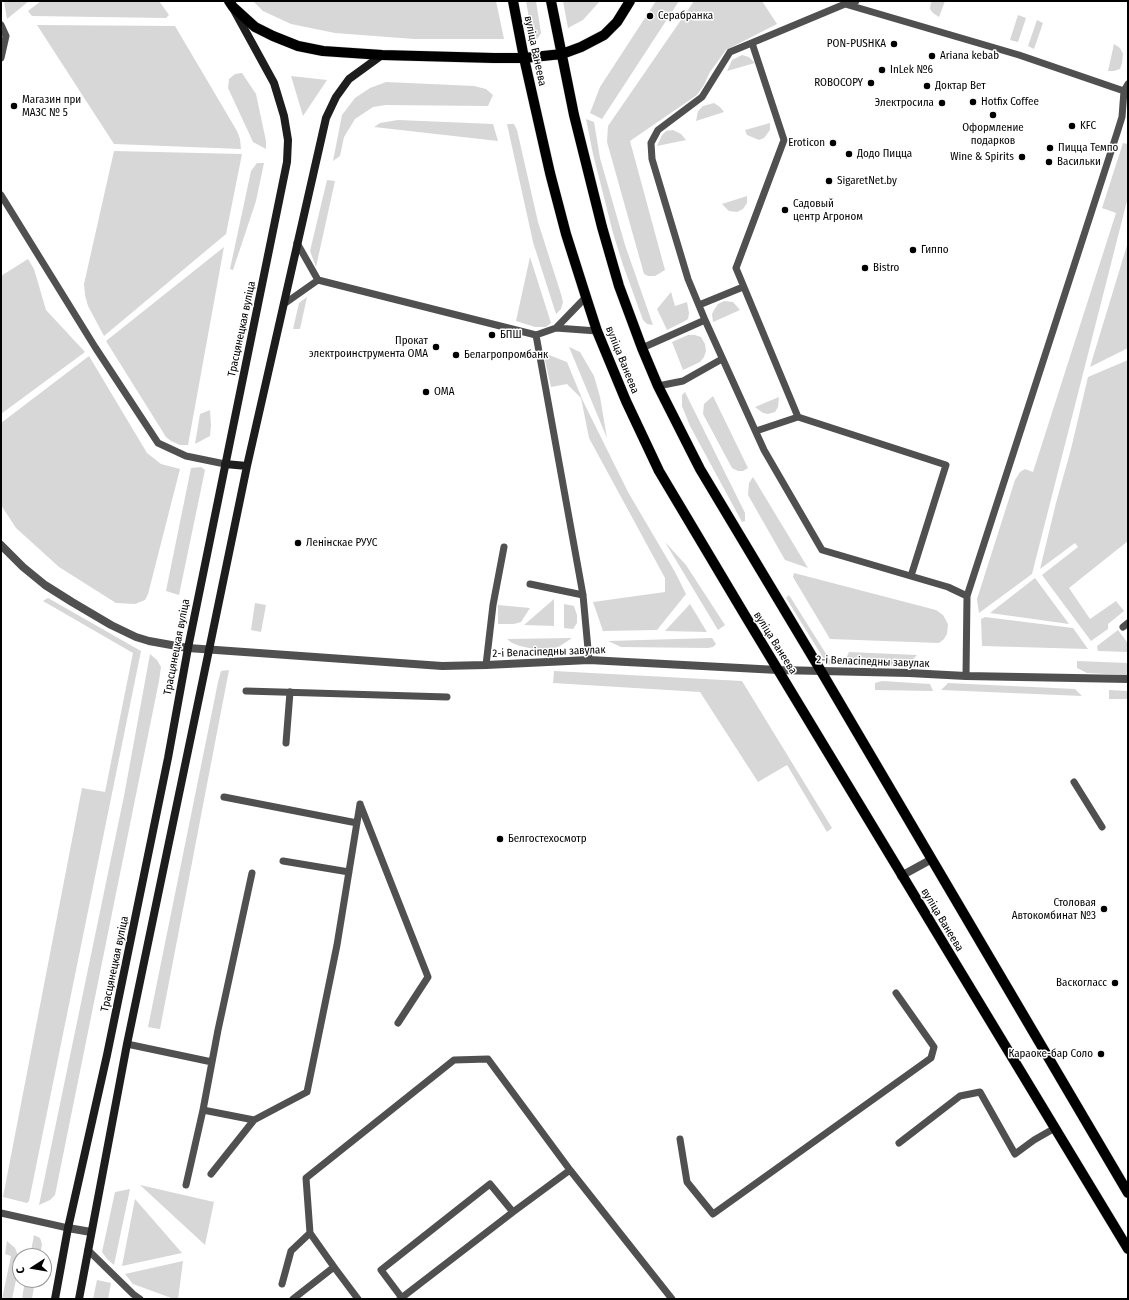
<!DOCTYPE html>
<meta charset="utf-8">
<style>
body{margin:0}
#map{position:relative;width:1129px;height:1300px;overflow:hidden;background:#fff;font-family:"Fira Sans Condensed",sans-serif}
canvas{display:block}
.frame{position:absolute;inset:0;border:2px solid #000;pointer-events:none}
.north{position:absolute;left:12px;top:1248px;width:40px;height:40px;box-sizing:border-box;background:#fff;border:1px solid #999;border-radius:50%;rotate:258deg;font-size:11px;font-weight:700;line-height:16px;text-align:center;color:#000}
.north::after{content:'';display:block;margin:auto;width:14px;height:18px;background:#000;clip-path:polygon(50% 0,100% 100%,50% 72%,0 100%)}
</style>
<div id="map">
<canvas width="1129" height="1300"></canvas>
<div class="frame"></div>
<div class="north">С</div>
</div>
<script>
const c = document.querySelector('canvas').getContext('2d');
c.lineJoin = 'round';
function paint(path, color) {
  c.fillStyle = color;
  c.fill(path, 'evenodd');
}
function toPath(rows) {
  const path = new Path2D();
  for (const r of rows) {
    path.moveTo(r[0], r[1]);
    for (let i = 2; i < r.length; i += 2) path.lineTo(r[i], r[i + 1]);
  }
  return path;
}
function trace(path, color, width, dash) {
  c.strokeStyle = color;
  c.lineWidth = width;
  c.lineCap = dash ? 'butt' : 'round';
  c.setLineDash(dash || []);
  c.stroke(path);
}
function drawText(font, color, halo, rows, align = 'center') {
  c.font = font + ' "Fira Sans Condensed",sans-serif';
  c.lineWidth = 3;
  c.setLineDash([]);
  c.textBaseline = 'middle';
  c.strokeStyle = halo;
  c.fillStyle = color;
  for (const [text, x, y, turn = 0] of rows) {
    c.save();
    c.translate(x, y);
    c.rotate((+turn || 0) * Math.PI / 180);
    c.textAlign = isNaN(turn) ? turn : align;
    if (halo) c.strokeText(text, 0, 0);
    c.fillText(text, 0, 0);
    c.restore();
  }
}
paint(toPath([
 [4,1,29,1,7,19],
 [41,1,159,1,169,15,166,18,32,16,28,11],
 [253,1,496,1,504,39,414,39,335,33,291,24,263,11],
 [526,1,536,1,541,33,538,38,533,42],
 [563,1,600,1,583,20,568,28],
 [656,1,679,1,602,119,590,113,600,87],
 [694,1,762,1,777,24,726,50,710,72,704,85,697,95,630,141,665,270,655,276,648,276,644,274,607,142,608,126],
 [931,1,945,1,939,17,933,13,930,9],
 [1018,15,1026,18,1018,42,1010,40],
 [1037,20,1043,23,1034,49,1028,46],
 [37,25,175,26,237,131,240,139,241,149,114,144],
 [1114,44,1120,48,1123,54,1122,63,1120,69,1114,71,1108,71],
 [742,55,749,57,755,63,727,71,732,60],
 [242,73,256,94,266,141,266,149,253,142,228,88,229,79,235,74],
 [291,76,327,80,303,116],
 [386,82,474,86,486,89,493,95,488,106,386,105,373,107,355,119,344,137,340,156,333,161,342,115,355,98,370,88],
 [714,103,720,107,724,112,696,121,698,111,703,106],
 [586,119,594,122,600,158,625,245,653,325,647,324,643,320,623,265,613,233,593,154],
 [398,120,493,124,498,141,374,127,380,123],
 [770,123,770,130,764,138,759,140,747,135,745,130],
 [507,124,514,124,517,130,538,222,561,294,563,302,561,309,556,314,533,242],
 [673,130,681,134,686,140,657,146,662,135,666,131],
 [1123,143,1128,144,1128,197,1032,574,979,613,977,599,1015,480,1020,472,1025,469,1033,472,1116,213,1102,208],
 [114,151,242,154,226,234,104,336,88,306,85,295,84,284],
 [257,163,264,163,256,201,233,270,230,269,251,171],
 [327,180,335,181,316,267,310,251],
 [747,196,747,203,743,209,737,212,729,211,722,204],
 [1128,242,1128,348,1090,367],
 [224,247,188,445,180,445,171,441,166,437,106,341],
 [530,257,551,323,546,327,535,327,516,321],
 [28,259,34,269,46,310,85,352,1,414,1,276],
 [671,292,675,306,687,302,689,313,688,319,683,322,667,330,657,309],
 [307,297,300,329,293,329,299,303],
 [724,301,733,302,740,310,713,322,712,314,714,310,718,304],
 [688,335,695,335,701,337,705,344,706,351,704,357,700,362,683,370,672,342],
 [569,347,580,352,594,376,600,397,607,438],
 [549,355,567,362,583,401,628,492,675,572,686,594,657,630,603,631,593,602,665,592,665,578,589,438,581,398,567,384,551,387,544,356],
 [89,356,147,453,161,464,180,469,148,594,145,600,135,604,116,603,59,567,16,528,1,505,1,423],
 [1128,360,1128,541,1069,588,1090,619,1116,601,1124,611,1108,624,1108,629,1091,641,1042,575,1078,547,1075,543,1040,569,1056,503,1071,449,1088,377],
 [685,392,745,513,745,521,742,522,690,426,682,406,682,395],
 [713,396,748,468,743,471,738,471,732,468,703,414,704,404],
 [779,397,778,407,775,412,768,414,763,413,755,407],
 [210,410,211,425,210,436,195,444,200,414],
 [201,467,205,470,179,595,166,591,191,468],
 [753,477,808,568,785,560,748,495,749,483],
 [665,542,686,565,725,625,718,630],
 [794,573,936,610,943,615,948,624,947,634,944,639,939,643,830,639,793,577],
 [1035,578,1069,624,990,613],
 [789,595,833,665,827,664,786,598],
 [48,598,141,651,29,1201,27,1203,3,1197,82,788,105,792,133,653,43,601],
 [554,599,554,626,524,625],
 [255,603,266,605,261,632,251,630],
 [564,604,574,606,577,615,577,623,573,629,564,628],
 [690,604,707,632,665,631],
 [498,605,530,608,521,622,514,624,498,624],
 [985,617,1073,628,1088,649,982,646,981,619],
 [1118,630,1127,642,1128,641,1128,652,1098,651,1097,646],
 [572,638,560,646,552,649,538,650,520,646,512,643,507,639],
 [712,638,716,644,713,647,708,648,621,647,608,641],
 [849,652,917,655,907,666,843,665],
 [150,654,157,660,161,667,159,681,55,1195,50,1200,39,1205,124,796],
 [1077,661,1128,663,1128,675,1087,673,1077,668],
 [229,670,160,1029,153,1028,148,1027,218,682,221,671],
 [554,671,742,681,832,828,827,832,787,765,758,782,700,692,553,683],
 [882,681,930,684,933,691,875,690,875,683],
 [948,683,1075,689,1082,696,941,690],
 [1109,690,1128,691,1128,699,1109,699],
 [140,1185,214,1202,205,1245],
 [130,1189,114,1265,107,1259,102,1252,115,1192],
 [135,1199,182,1253,122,1266],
 [34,1235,40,1238,42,1244,40,1256,30,1256],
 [7,1241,15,1248,19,1258,19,1266,12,1299,2,1299,11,1256,5,1254],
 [183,1261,178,1299,174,1299,133,1284,125,1274],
 [25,1280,35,1280,32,1299,22,1299],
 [97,1280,111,1283,108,1299,93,1299]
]), '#d7d7d7');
const primary = toPath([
 [229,1,233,7,255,27,273,36,298,46,323,51,382,55,494,58,524,58,562,54,581,47,604,35,617,22,630,1],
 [513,1,524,58,550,173,566,234,586,297,597,331,626,401,659,471,746,617,1128,1249],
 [551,1,574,115,602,227,619,286,642,348,658,386,700,469,821,671,1128,1193]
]);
trace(primary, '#dbdbdb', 11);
trace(toPath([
 [856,1,845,4,730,52,702,97,658,130,651,143,652,159,688,279,705,320,764,450,822,550,948,587,967,596],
 [845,4,1019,55,1124,91],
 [1,25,6,36,1,58],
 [752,43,784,140,736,268,798,417],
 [1,195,95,347,158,443,186,456,225,464],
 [297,243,318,280],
 [284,304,318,280,536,335,556,328,597,331],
 [699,305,743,287],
 [556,328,586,297],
 [536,335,583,595,589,660],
 [642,348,705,320],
 [658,386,683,381,722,359],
 [756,431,798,417,946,465,911,576],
 [530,584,583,595],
 [1123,627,1128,623],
 [486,665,493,605,504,547],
 [966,676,967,596,1117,133,1122,117,1124,91,1128,84],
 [246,691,447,697],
 [286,743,290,692],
 [1074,782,1102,827],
 [224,797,357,823],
 [360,804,428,977,398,1023],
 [283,861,349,872],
 [252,873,218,1030,203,1110,254,1120,307,1092,337,945,360,804],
 [127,1044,212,1062],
 [680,1139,687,1182,713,1214,931,1058,934,1047,896,993],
 [899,1143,960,1096,980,1092,1015,1154,1034,1140,1055,1128],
 [211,1174,254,1120],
 [186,1185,203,1110],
 [1,1213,68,1228],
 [310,1233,334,1267,358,1299],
 [88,1250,133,1294,140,1299],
 [282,1284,291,1251,310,1233,306,1178,454,1060,488,1059,570,1170],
 [402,1298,381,1270,490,1184,513,1212,570,1170,672,1299],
 [293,1299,334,1267],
 [400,1299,513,1212]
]), '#505050', 7);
trace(toPath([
 [1,545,23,567,45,585,72,602,111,625,136,637,149,641,188,648,442,666,486,665,589,660,778,670,909,673,966,676,1128,679],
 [901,876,932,859],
 [68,1228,91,1232]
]), '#505050', 8);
trace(toPath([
 [225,464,247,466],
 [55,1299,68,1228,107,1055,168,758,188,648,287,162,288,140,284,116,274,83,234,10],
 [79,1299,127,1044,209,650,247,466,326,118,336,97,349,79,382,55]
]), '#1d1d1d', 8);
trace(primary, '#000', 10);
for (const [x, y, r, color] of [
 [650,16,4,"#000"],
 [894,44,4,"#000"],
 [932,56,4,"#000"],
 [882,70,4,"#000"],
 [871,83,4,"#000"],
 [927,86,4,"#000"],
 [973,102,4,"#000"],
 [942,103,4,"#000"],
 [14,106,4,"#000"],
 [993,115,4,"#000"],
 [1072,126,4,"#000"],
 [833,143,4,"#000"],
 [1050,148,4,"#000"],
 [849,154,4,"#000"],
 [1022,157,4,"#000"],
 [1049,162,4,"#000"],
 [829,181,4,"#000"],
 [785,210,4,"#000"],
 [913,250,4,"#000"],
 [865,268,4,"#000"],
 [492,335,4,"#000"],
 [436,347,4,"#000"],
 [456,355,4,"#000"],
 [426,392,4,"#000"],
 [298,543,4,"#000"],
 [500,839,4,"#000"],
 [1104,909,4,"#000"],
 [1115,983,4,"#000"],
 [1101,1054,4,"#000"]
]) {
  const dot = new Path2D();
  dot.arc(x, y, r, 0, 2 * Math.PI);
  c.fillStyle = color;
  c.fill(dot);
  trace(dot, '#fff', 1.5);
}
drawText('11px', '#000', '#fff', [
 ["Серабранка",658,16],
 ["PON-PUSHKA",886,44,"right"],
 ["Ariana kebab",940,56],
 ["InLek №6",890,70],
 ["ROBOCOPY",863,83,"right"],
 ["Доктар Вет",935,86],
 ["Магазин при",22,100],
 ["МАЗС № 5",22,113],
 ["Hotfix Coffee",981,102],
 ["Электросила",934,103,"right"],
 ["KFC",1080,126],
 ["Оформление",993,128,"center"],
 ["подарков",993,141,"center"],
 ["Eroticon",825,143,"right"],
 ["Пицца Темпо",1058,148],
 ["Додо Пицца",857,154],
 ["Wine & Spirits",1014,157,"right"],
 ["Васильки",1057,162],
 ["SigaretNet.by",837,181],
 ["Садовый",793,204],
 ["центр Агроном",793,217],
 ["Гиппо",921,250],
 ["Bistro",873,268],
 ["БПШ",500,335],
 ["Прокат",428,341,"right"],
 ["электроинструмента ОМА",428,354,"right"],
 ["Белагропромбанк",464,355],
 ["ОМА",434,392],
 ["Ленінскае РУУС",306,543],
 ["Белгостехосмотр",508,839],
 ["Столовая",1096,903,"right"],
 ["Автокомбинат №3",1096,916,"right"],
 ["Васкогласс",1107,983,"right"],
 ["Караоке-бар Соло",1093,1054,"right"]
], 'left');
drawText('11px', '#000', '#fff', [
 ["вуліца Ванеева",535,51,78],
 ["Трасцянецкая вуліца",242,329,-78],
 ["вуліца Ванеева",622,360,68],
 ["вуліца Ванеева",775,643,58],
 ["Трасцянецкая вуліца",177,647,-79],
 ["2-і Веласіпедны завулак",549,652,-2],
 ["2-і Веласіпедны завулак",873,662,2],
 ["вуліца Ванеева",942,920,59],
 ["Трасцянецкая вуліца",115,964,-78]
]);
</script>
